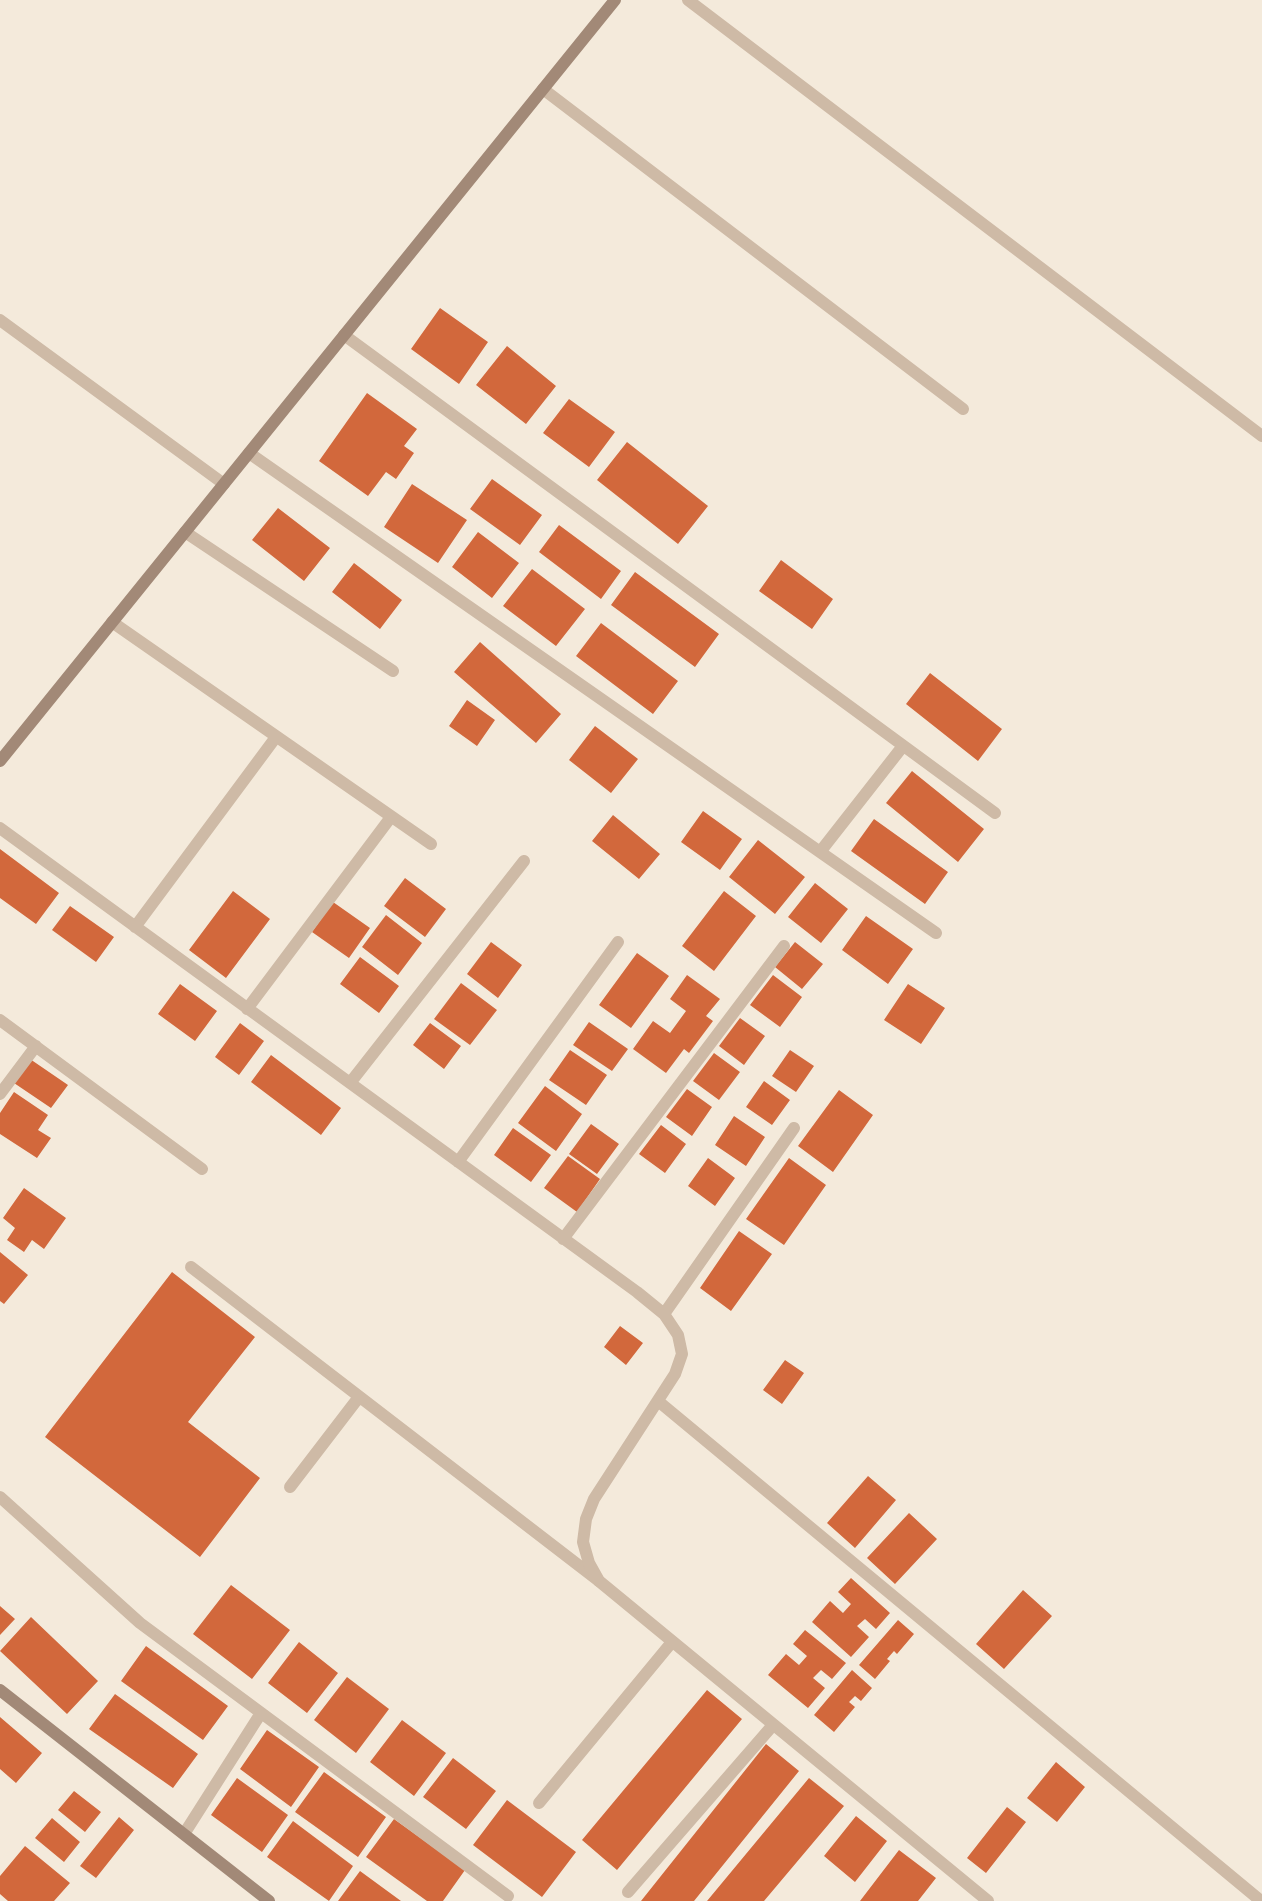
<!DOCTYPE html>
<style>
body{margin:0}
canvas{display:block;background:#f4eadb}
</style>
<canvas width="1262" height="1901"></canvas>
<script>
const c = document.querySelector('canvas').getContext('2d');
c.lineJoin = 'round';
function paint(path, color) {
  c.fillStyle = color;
  c.fill(path, 'evenodd');
}
function toPath(rows) {
  const path = new Path2D();
  for (const r of rows) {
    path.moveTo(r[0], r[1]);
    for (let i = 2; i < r.length; i += 2) path.lineTo(r[i], r[i + 1]);
  }
  return path;
}
function trace(path, color, width, dash) {
  c.strokeStyle = color;
  c.lineWidth = width;
  c.lineCap = dash ? 'butt' : 'round';
  c.setLineDash(dash || []);
  c.stroke(path);
}
paint(toPath([
 [440,308,488,342,459,384,411,349],
 [507,346,556,386,526,424,476,385],
 [367,393,417,429,404,446,414,453,396,479,386,472,368,496,319,461],
 [569,399,615,432,589,467,543,433],
 [627,442,708,506,678,544,597,480],
 [492,479,542,515,520,545,470,509],
 [412,484,467,520,438,563,384,527],
 [278,508,330,548,304,581,252,540],
 [559,525,621,571,601,599,539,552],
 [478,532,519,563,492,598,452,567],
 [781,560,833,599,812,629,759,591],
 [354,563,402,600,380,629,332,592],
 [532,569,585,609,556,646,503,606],
 [635,572,719,634,695,667,611,605],
 [601,623,678,681,653,714,576,656],
 [480,642,561,714,536,743,454,672],
 [930,673,1002,729,978,761,906,704],
 [467,700,495,720,477,746,449,726],
 [595,726,638,759,611,793,569,760],
 [912,771,984,829,958,862,886,803],
 [703,811,742,839,720,870,681,842],
 [613,815,660,854,639,879,592,841],
 [874,819,948,872,925,904,851,851],
 [758,840,805,877,775,914,729,877],
 [0,849,59,893,36,924,0,898],
 [405,878,446,909,425,937,384,906],
 [815,883,848,909,821,943,788,917],
 [233,891,270,919,226,978,189,950],
 [724,891,756,916,714,971,682,946],
 [333,902,370,928,349,958,312,932],
 [70,906,114,937,96,962,52,930],
 [386,915,422,943,398,975,362,947],
 [866,916,913,949,888,984,842,950],
 [491,942,522,965,498,998,467,974],
 [795,942,823,964,802,989,775,967],
 [637,953,669,976,631,1028,599,1005],
 [360,957,399,986,379,1013,340,984],
 [687,975,720,999,706,1016,713,1021,689,1053,684,1049,666,1073,633,1049,653,1021,670,1033,686,1011,670,999],
 [773,975,802,997,780,1027,750,1005],
 [461,983,497,1010,470,1045,434,1019],
 [180,984,217,1011,195,1041,158,1014],
 [908,984,945,1008,921,1044,884,1020],
 [740,1018,765,1036,744,1065,719,1046],
 [589,1022,628,1049,612,1071,573,1045],
 [240,1023,264,1041,239,1075,215,1057],
 [430,1023,461,1046,444,1069,413,1045],
 [570,1050,607,1075,586,1105,549,1080],
 [790,1050,814,1066,796,1092,772,1076],
 [714,1053,740,1072,719,1100,693,1081],
 [271,1055,341,1108,321,1135,251,1082],
 [30,1059,68,1085,51,1108,14,1083],
 [764,1081,790,1100,772,1125,746,1107],
 [545,1086,582,1114,556,1151,518,1123],
 [687,1089,712,1107,692,1136,666,1117],
 [839,1090,873,1115,833,1172,798,1146],
 [14,1092,48,1115,38,1130,51,1138,37,1158,0,1134,0,1113],
 [734,1116,765,1137,746,1166,715,1145],
 [591,1124,619,1144,597,1174,569,1154],
 [661,1125,686,1144,665,1173,639,1154],
 [513,1128,551,1155,531,1182,494,1155],
 [568,1156,600,1179,577,1212,544,1188],
 [708,1158,735,1178,715,1206,688,1186],
 [789,1158,826,1185,784,1245,746,1219],
 [24,1188,66,1218,44,1249,32,1240,24,1252,7,1240,15,1228,3,1218],
 [739,1231,772,1254,731,1311,700,1288],
 [0,1252,28,1275,4,1304,0,1301],
 [172,1272,255,1337,188,1422,260,1478,200,1557,45,1437],
 [620,1326,643,1343,626,1365,604,1347],
 [785,1360,804,1373,782,1404,763,1390],
 [868,1476,896,1500,855,1548,827,1523],
 [909,1513,937,1539,895,1584,867,1558],
 [851,1578,890,1613,876,1629,865,1619,857,1626,869,1637,851,1657,812,1622,830,1601,843,1613,851,1604,838,1592],
 [231,1585,290,1630,252,1679,193,1634],
 [1023,1590,1052,1616,1004,1669,976,1644],
 [0,1606,15,1619,0,1635],
 [31,1617,98,1681,67,1714,0,1651],
 [898,1620,914,1634,897,1654,894,1651,887,1659,890,1661,875,1679,859,1665],
 [805,1630,846,1663,832,1679,821,1670,813,1678,825,1688,808,1708,768,1675,786,1654,799,1665,807,1656,793,1644],
 [299,1642,338,1673,307,1713,268,1683],
 [146,1646,228,1706,203,1740,121,1681],
 [852,1670,872,1688,861,1701,855,1696,849,1702,855,1707,834,1732,814,1715],
 [347,1677,389,1709,356,1753,314,1720],
 [707,1690,742,1719,617,1870,582,1840],
 [115,1694,198,1754,173,1788,89,1729],
 [0,1717,42,1753,16,1783,0,1769],
 [402,1720,446,1753,414,1796,370,1762],
 [267,1730,319,1767,291,1807,240,1769],
 [766,1744,799,1771,694,1901,641,1901],
 [453,1758,496,1791,466,1829,423,1797],
 [1056,1762,1085,1787,1057,1822,1027,1798],
 [324,1772,386,1817,358,1857,295,1812],
 [237,1778,288,1815,262,1852,211,1815],
 [809,1778,844,1806,764,1901,707,1901],
 [74,1791,101,1812,85,1832,58,1810],
 [507,1800,576,1852,542,1897,473,1845],
 [1007,1807,1026,1822,986,1873,967,1858],
 [856,1816,887,1841,855,1882,824,1856],
 [119,1817,134,1830,96,1878,80,1866],
 [52,1818,80,1842,64,1862,35,1838],
 [394,1819,465,1870,443,1901,427,1901,366,1857],
 [293,1821,353,1866,329,1901,267,1857],
 [25,1846,70,1883,54,1901,8,1901,0,1894,0,1876],
 [899,1850,936,1878,918,1901,860,1901],
 [360,1871,401,1901,338,1901]
]), '#d2683c');
trace(toPath([
 [191,1267,599,1581],
 [290,1487,359,1397],
 [539,1803,672,1642]
]), '#cebaa6', 12);
trace(toPath([
 [688,0,1262,436],
 [543,89,963,409],
 [0,320,224,484],
 [344,335,995,813],
 [249,453,936,933],
 [185,532,393,671],
 [112,622,431,844],
 [0,828,637,1292,664,1314,678,1335,682,1354,675,1374,594,1499,586,1519,583,1542,589,1563,599,1581,988,1901],
 [820,852,903,746],
 [135,927,276,737],
 [247,1009,391,817],
 [0,1020,202,1169],
 [350,1083,524,861],
 [0,1094,36,1046],
 [458,1162,618,942],
 [563,1239,784,946],
 [664,1314,794,1128],
 [658,1401,1261,1901],
 [0,1497,140,1623,508,1896],
 [184,1834,261,1713],
 [628,1892,773,1725]
]), '#cebaa6', 12);
trace(toPath([
 [0,761,615,0],
 [0,1690,269,1901]
]), '#a28977', 12);
</script>
